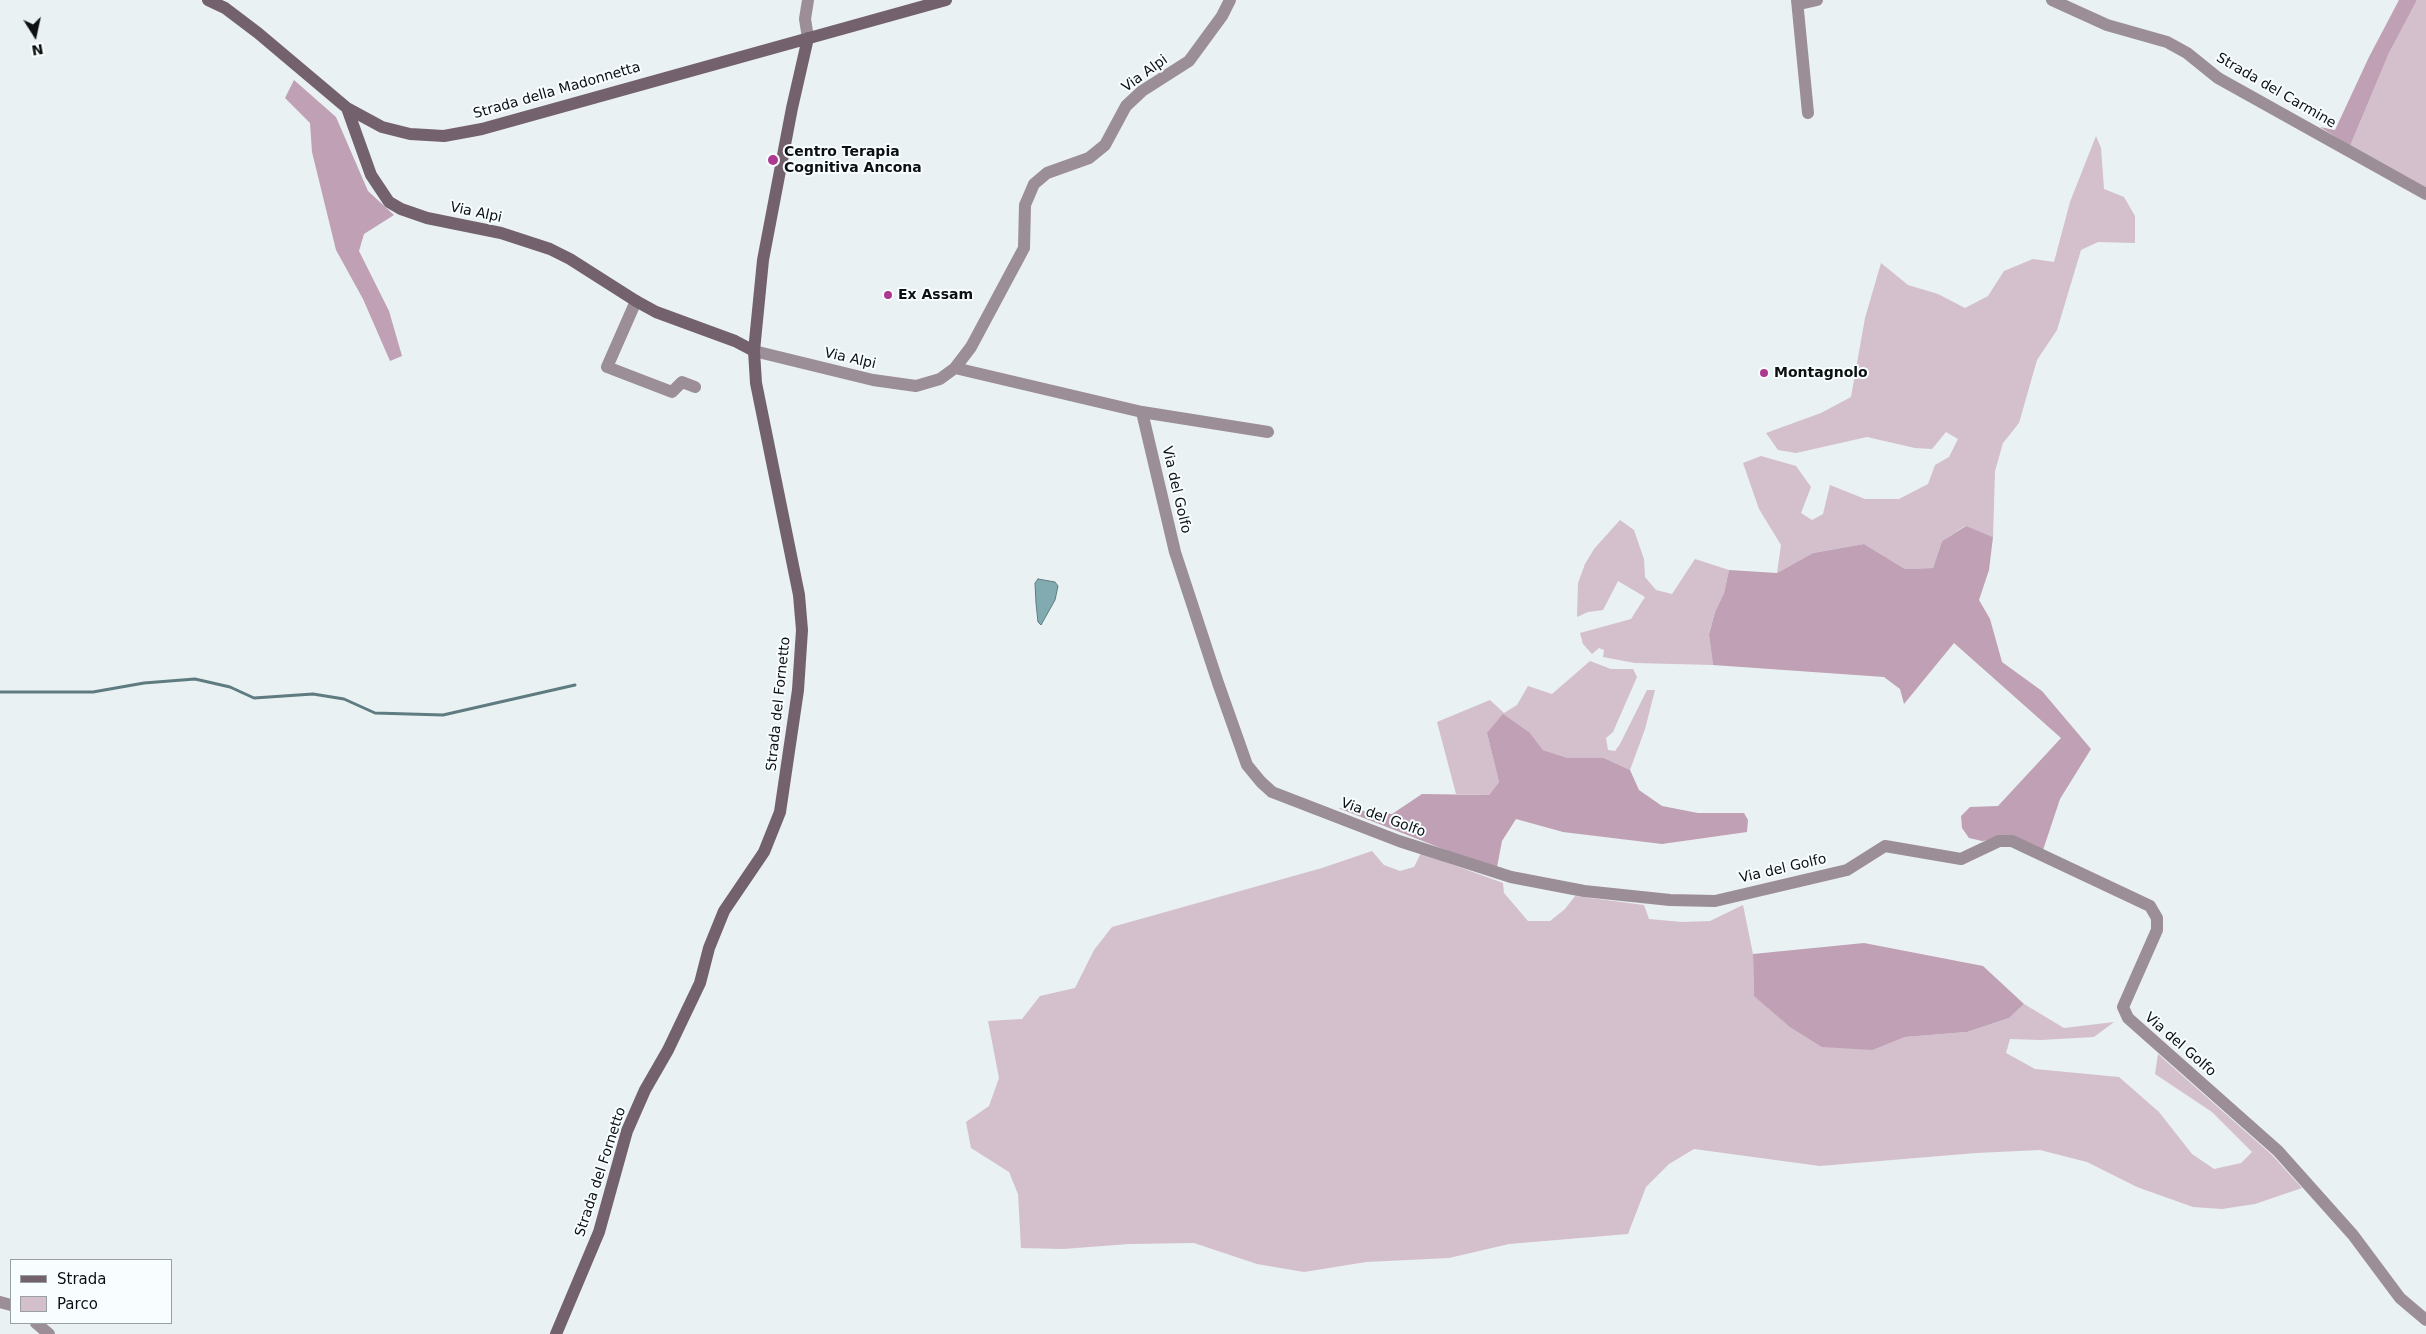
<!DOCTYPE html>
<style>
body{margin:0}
#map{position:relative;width:2426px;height:1334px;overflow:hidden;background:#e9f1f2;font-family:"DejaVu Sans",sans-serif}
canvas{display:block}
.legend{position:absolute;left:10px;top:1259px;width:162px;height:65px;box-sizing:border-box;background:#f8feff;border:1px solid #9a9f9f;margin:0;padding:6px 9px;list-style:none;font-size:15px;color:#0d1010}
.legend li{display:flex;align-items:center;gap:10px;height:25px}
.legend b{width:25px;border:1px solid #9a9f9f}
.north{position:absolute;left:10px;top:10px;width:50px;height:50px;-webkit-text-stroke:4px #f8feff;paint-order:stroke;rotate:170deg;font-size:14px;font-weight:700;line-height:20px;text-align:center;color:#0d1010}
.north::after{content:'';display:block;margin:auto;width:18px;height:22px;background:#0d1010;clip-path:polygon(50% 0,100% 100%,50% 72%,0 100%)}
</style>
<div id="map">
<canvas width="2426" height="1334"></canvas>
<ul class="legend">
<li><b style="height:6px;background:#74616e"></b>Strada</li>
<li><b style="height:14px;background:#d4bfcc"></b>Parco</li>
</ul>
<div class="north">N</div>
</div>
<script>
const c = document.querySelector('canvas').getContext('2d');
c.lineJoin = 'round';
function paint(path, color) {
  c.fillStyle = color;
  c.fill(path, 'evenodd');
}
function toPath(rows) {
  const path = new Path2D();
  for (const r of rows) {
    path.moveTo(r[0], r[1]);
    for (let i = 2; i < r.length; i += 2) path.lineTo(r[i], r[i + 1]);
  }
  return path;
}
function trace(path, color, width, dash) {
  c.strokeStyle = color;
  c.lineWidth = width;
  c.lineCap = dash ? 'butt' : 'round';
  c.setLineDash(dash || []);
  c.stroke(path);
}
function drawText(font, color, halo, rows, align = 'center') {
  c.font = font + ' "DejaVu Sans",sans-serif';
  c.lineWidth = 4;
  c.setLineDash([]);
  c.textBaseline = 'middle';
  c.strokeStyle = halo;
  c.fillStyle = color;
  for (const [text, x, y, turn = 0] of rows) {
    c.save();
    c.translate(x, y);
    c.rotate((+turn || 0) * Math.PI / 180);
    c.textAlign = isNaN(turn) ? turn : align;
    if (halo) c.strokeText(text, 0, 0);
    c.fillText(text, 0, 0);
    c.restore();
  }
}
paint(toPath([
 [2417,0,2426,0,2426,189,2350,146,2389,53],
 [2096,136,2101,148,2104,189,2124,197,2135,216,2135,243,2098,242,2081,250,2057,330,2037,360,2019,423,2003,443,1995,471,1993,537,1965,526,1942,541,1933,568,1905,569,1864,544,1813,553,1777,573,1781,545,1759,509,1743,463,1761,456,1796,466,1811,487,1801,513,1812,520,1823,514,1830,485,1865,499,1899,499,1928,484,1935,465,1949,457,1958,439,1946,432,1932,449,1915,448,1867,437,1796,453,1778,450,1766,433,1821,413,1851,397,1865,318,1881,263,1908,285,1938,294,1965,308,1988,296,2004,271,2033,259,2054,262,2070,202],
 [1620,520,1634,530,1644,559,1645,577,1656,590,1672,594,1695,559,1729,570,1724,593,1715,612,1709,633,1713,665,1635,663,1603,657,1604,650,1599,648,1592,654,1583,644,1580,633,1631,619,1645,597,1618,581,1603,610,1588,612,1577,617,1578,583,1585,564,1594,549],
 [1590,661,1611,669,1633,669,1637,677,1613,732,1606,738,1608,750,1615,751,1620,744,1647,690,1655,690,1645,729,1630,770,1604,758,1568,758,1543,750,1530,733,1487,733,1499,782,1489,795,1456,794,1437,722,1490,700,1504,713,1517,705,1528,686,1552,694],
 [1372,851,1384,865,1400,871,1414,867,1421,853,1503,883,1504,893,1528,921,1550,921,1565,909,1575,896,1644,905,1649,919,1682,922,1710,921,1743,905,1753,954,1754,996,1873,1050,1905,1037,1967,1032,2009,1018,2024,1004,2064,1028,2114,1022,2094,1037,2041,1040,2010,1039,2006,1053,2035,1069,2119,1077,2159,1112,2192,1154,2214,1169,2241,1163,2252,1152,2212,1112,2155,1074,2158,1054,2272,1155,2302,1188,2255,1204,2222,1209,2193,1207,2137,1187,2087,1162,2040,1150,1976,1153,1820,1166,1694,1149,1669,1164,1646,1187,1628,1234,1509,1244,1449,1258,1366,1262,1304,1272,1257,1264,1194,1243,1129,1244,1063,1249,1021,1248,1018,1194,1009,1172,971,1148,966,1122,989,1106,999,1078,988,1021,1022,1019,1040,996,1075,988,1094,950,1112,927,1322,868]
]), '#d4bfcc');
paint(toPath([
 [2399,0,2417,0,2389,53,2350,146,2320,127,2335,130,2369,57],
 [294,80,336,117,368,191,394,215,364,234,359,251,389,311,402,356,390,361,363,299,336,250,312,152,310,123,285,98],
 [1966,526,1993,537,1989,570,1979,600,1990,619,2002,662,2042,691,2091,749,2060,799,2043,850,1997,839,1982,841,1969,838,1962,828,1961,816,1970,807,1998,806,2061,738,1954,643,1904,704,1900,689,1884,677,1713,665,1709,634,1715,612,1724,593,1729,570,1777,573,1813,553,1864,544,1905,569,1933,568,1942,541],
 [1503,714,1530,733,1543,750,1568,758,1604,758,1630,770,1639,790,1662,806,1698,813,1744,813,1748,820,1747,832,1662,844,1563,832,1516,819,1502,841,1497,867,1474,861,1338,808,1392,814,1422,794,1489,795,1499,782,1487,733],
 [1864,943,1983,966,2024,1004,2009,1018,1967,1032,1905,1037,1873,1050,1822,1047,1790,1027,1754,996,1753,954]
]), '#bfa0b5');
const water = toPath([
 [1038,579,1055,582,1058,586,1055,600,1041,625,1038,622,1036,603,1035,583,1038,579]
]);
paint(water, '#81abb0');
trace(water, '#5e7c80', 1);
trace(toPath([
 [0,692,93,692,144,683,195,679,230,687,254,698,313,694,344,699,375,713,443,715,575,685]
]), '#5e7c80', 3);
trace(toPath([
 [1797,0,1808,113],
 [1798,0,1804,3,1817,0],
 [2052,0,2107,25,2167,42,2187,53,2218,78,2426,194],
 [808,38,805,19,808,0],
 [636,301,607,367,672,392,682,382,695,387],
 [754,351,873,380,916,386,940,379,955,368,971,347,1024,248,1025,205,1034,184,1047,173,1089,158,1105,145,1126,106,1142,91,1189,61,1222,16,1230,0],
 [955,368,1142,412,1268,432],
 [1142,412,1175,552,1218,683,1247,765,1261,782,1272,792,1399,841,1511,877,1584,891,1670,900,1715,901,1847,870,1885,846,1961,859,1999,841,2012,841,2150,906,2157,918,2157,930,2123,1007,2128,1018,2278,1151,2353,1235,2400,1298,2426,1320],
 [0,1302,11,1305],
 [36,1323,49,1334]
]), '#9c8e97', 12);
trace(toPath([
 [208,0,225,8,258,33,347,108,382,127,410,134,444,136,482,129,946,0],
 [347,108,371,175,389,202,401,209,427,218,501,233,550,249,570,259,636,301,656,312,735,341,754,351],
 [556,1334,599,1232,627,1131,645,1090,668,1050,700,983,709,948,724,911,764,852,780,812,798,690,802,630,799,595,756,383,754,351,763,260,792,108,808,38]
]), '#74616e', 12);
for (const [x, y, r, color] of [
 [773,160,6,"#ac3890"],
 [888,295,5,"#ac3890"],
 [1764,373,5,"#ac3890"]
]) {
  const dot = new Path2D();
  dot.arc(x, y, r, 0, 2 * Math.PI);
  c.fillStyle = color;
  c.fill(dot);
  trace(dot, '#f8feff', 2);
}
drawText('14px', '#0d1010', '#f8feff', [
 ["Via Alpi",1145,74,-36],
 ["Strada della Madonnetta",557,91,-16],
 ["Strada del Carmine",2276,91,30],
 ["Via Alpi",476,213,12],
 ["Via Alpi",850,359,13],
 ["Via del Golfo",1176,490,77],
 ["Strada del Fornetto",779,704,-84],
 ["Via del Golfo",1383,818,20],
 ["Via del Golfo",1783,869,-13],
 ["Via del Golfo",2180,1045,41],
 ["Strada del Fornetto",601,1172,-72]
]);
drawText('bold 14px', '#0d1010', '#f8feff', [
 ["Centro Terapia",784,152],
 ["Cognitiva Ancona",784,168],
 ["Ex Assam",898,295],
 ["Montagnolo",1774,373]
], 'left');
</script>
